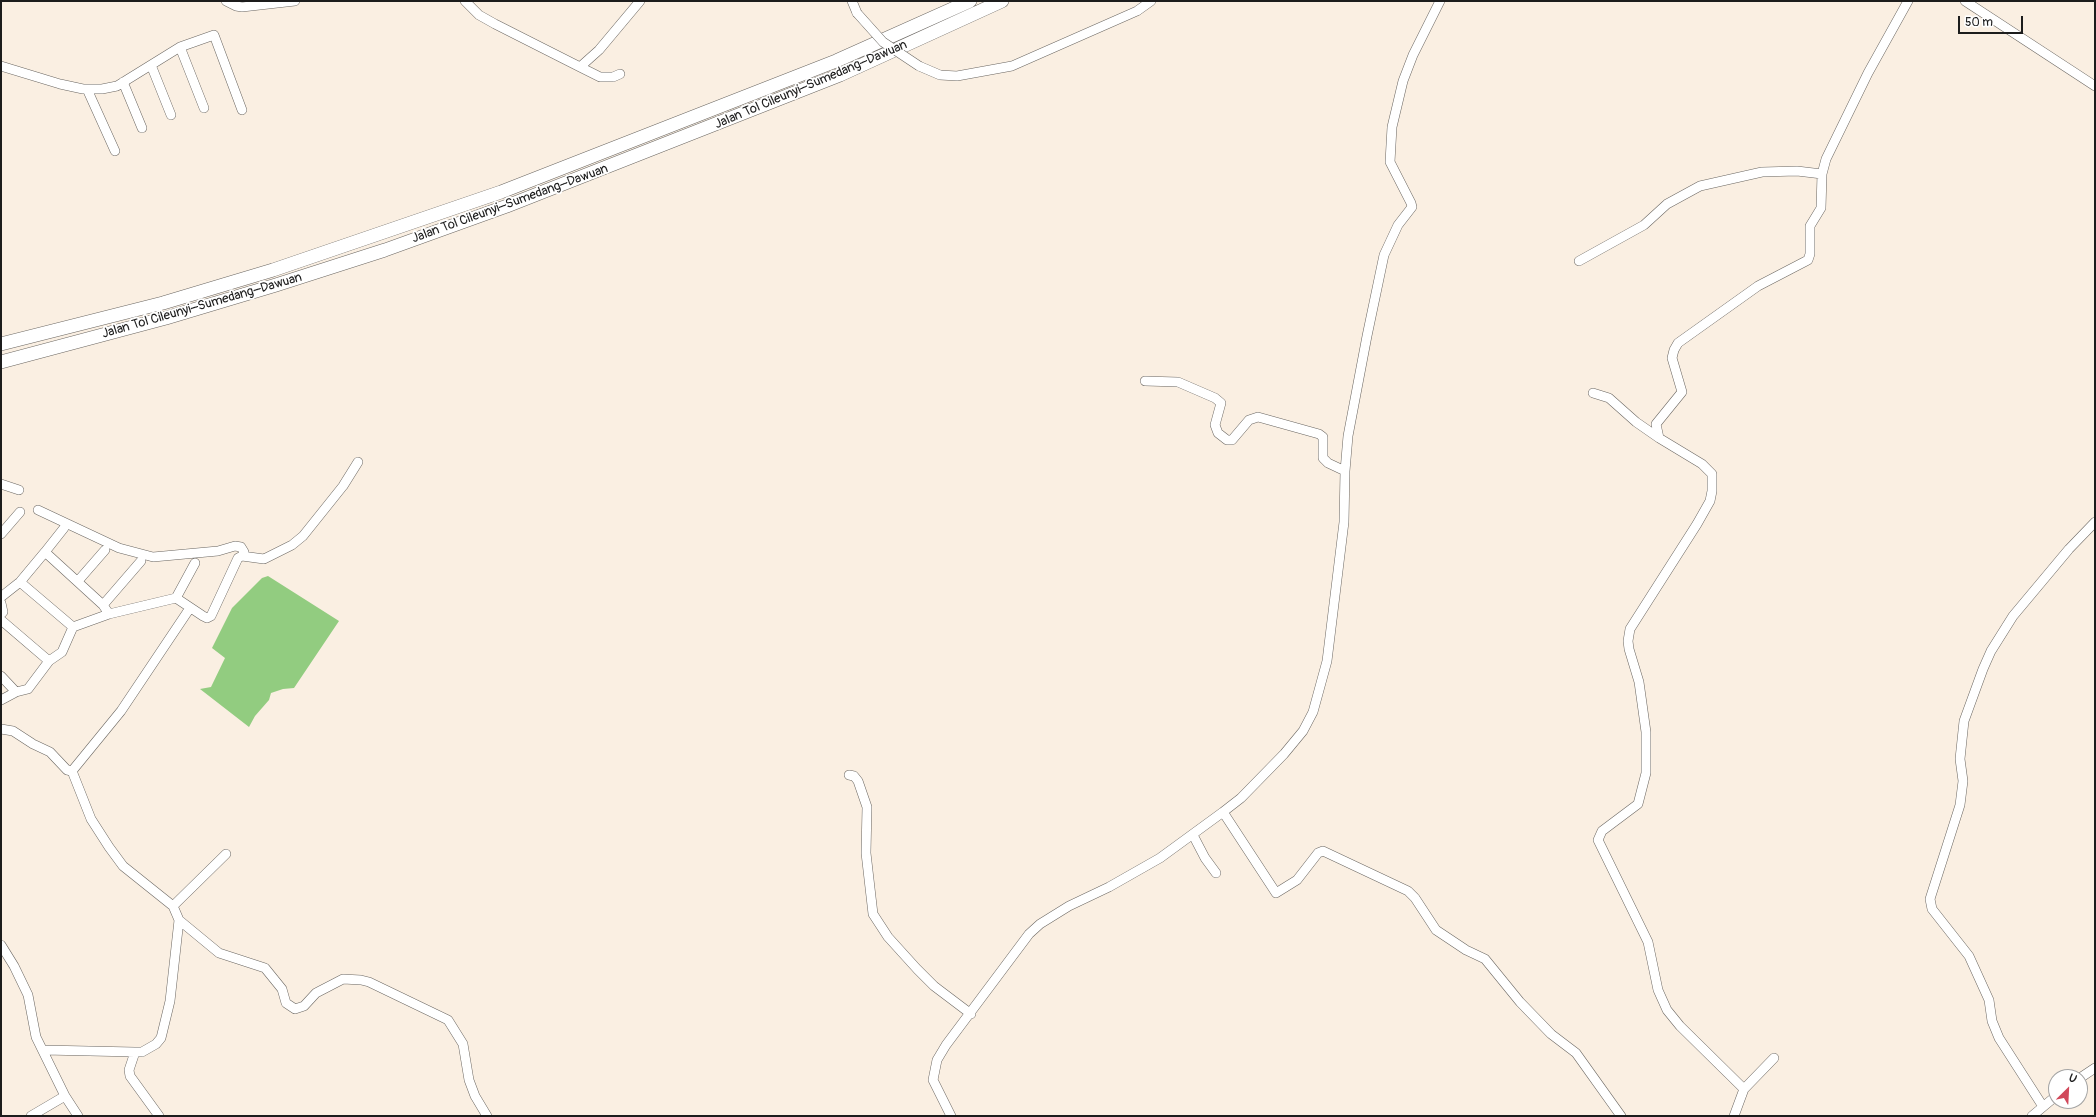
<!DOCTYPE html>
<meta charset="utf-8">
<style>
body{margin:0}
#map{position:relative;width:2096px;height:1117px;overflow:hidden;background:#faefe2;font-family:Pangolin,sans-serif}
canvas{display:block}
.frame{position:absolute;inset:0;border:2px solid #1c1c1c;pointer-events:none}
.north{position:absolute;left:2048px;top:1069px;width:40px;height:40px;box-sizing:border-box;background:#fff;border:1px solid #a4a4a4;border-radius:50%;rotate:24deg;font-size:11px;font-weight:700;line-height:16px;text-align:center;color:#1c1c1c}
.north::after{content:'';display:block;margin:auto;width:14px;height:18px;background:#d1495b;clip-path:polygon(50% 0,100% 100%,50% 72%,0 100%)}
.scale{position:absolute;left:1958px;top:16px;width:65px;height:18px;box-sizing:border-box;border:2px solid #1c1c1c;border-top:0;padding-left:5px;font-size:12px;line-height:14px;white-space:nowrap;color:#1c1c1c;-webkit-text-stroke:3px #fff;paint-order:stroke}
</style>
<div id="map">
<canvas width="2096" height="1117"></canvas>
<div class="frame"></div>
<div class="north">U</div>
<div class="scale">50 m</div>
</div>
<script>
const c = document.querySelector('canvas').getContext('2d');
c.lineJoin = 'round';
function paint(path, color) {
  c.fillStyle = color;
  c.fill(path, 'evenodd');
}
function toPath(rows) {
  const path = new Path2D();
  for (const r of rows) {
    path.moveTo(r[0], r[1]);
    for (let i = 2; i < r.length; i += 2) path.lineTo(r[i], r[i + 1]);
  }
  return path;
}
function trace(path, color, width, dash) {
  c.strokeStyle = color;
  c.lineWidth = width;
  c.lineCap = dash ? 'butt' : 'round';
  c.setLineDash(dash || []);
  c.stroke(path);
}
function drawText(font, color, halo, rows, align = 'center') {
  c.font = font + ' Pangolin,sans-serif';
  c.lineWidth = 3.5;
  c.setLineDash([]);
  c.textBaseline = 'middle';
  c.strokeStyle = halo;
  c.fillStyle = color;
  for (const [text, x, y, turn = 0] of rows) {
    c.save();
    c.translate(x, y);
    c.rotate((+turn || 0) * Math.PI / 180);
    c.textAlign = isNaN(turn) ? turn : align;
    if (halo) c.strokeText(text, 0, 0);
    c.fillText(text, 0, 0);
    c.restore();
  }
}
paint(toPath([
 [268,576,339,621,294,688,283,689,271,693,269,700,255,716,249,727,200,689,211,687,225,658,212,648,232,608,262,578]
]), '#92cc80');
const minor = toPath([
 [226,1,236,6,242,7,295,1],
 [465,1,479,15,495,24,580,67,599,50,640,1],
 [852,1,857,13],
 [1965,1,2095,86],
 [180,47,204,108],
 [151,65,171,115],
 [1,66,60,84,83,89,102,89,117,86,180,47,214,35,242,110],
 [919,66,940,75,957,76,1012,66,1137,11,1151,1],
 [580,67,600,77,613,77,620,74],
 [123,82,142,128],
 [87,89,115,151],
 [1579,261,1644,225,1667,204,1700,186,1762,172,1797,171,1822,174],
 [1145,381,1178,382,1215,398,1221,403,1215,425,1218,433,1227,440,1232,440,1249,420,1258,417,1319,434,1323,437,1323,458,1328,463,1345,471],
 [1593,393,1609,398,1636,422,1659,438],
 [1,484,19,490],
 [38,510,119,548,153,557,218,551,235,546,241,547,244,552,242,556],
 [1,534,20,512],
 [45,552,64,528],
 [78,581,105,550],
 [20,582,73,627,109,614],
 [1,597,20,582,45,552,103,605,109,614,176,598,195,563],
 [176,598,203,616,207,618,211,616,238,558,242,556,264,559,292,545,303,536,343,486,358,462],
 [1,603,3,612,1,614],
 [103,605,141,561],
 [1,620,49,661],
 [1,676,16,692],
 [1,700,16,692,28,689,49,661,62,652,73,627],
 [1,729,13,731,33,744,50,752,67,770,72,771,91,819,109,847,123,866,173,906,179,920,170,1001,161,1038,156,1044,142,1052,135,1052,44,1050],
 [72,771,121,711,190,608],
 [849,775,854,776,858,781,867,807,866,853,873,914,888,937,917,969,934,986,971,1014],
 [1223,812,1276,893,1297,880,1318,853,1323,851,1408,891,1415,898,1436,930,1466,950,1485,959,1520,1002,1551,1034,1576,1053,1621,1116],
 [1193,835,1205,858,1216,873],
 [173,906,226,854],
 [179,920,219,953,265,968,282,989,286,1003,295,1009,304,1006,316,993,343,979,361,980,369,982,448,1020,463,1044,469,1080,475,1096,487,1116],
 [1,945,14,966,28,995,36,1037,65,1096,78,1116],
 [135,1052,129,1070,130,1076,159,1116],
 [2080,1078,2095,1068],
 [1744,1089,1680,1026,1667,1010,1658,990,1648,942,1598,840,1602,831,1638,804,1646,773,1646,732,1639,682,1629,649,1628,641,1630,629,1697,524,1710,501,1712,491,1712,474,1702,464,1659,438,1656,424,1682,392,1672,358,1674,350,1678,343,1758,286,1808,260,1810,254,1810,226,1821,208,1822,174,1826,159,1868,73,1908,1],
 [2042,1105,1999,1038,1992,1021,1989,1000,1969,956,1932,909,1930,899,1960,805,1963,781,1960,759,1964,721,1983,669,1991,651,2013,616,2069,549,2095,522],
 [31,1116,65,1096],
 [951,1116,933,1080,937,1060,946,1045,1029,934,1040,924,1069,906,1109,887,1160,858,1223,812,1241,798,1284,754,1303,731,1313,712,1327,661,1344,522,1345,471,1348,436,1367,336,1384,255,1398,225,1412,207,1411,203,1390,162,1392,127,1403,81,1413,55,1440,1],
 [1734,1116,1744,1089,1774,1058],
 [2032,1116,2056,1096]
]);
const highway = toPath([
 [1,344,163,303,273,270,501,192,836,61,970,1],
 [1,362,166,318,276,285,385,250,507,206,840,75,1002,1]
]);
trace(minor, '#6a6661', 10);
trace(highway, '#6a6661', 14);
trace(minor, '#fff', 9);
trace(highway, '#fff', 13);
const minorBridge = toPath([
 [857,13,883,42,919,66]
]);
trace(minorBridge, '#6a6661', 10, []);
trace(minorBridge, '#fff', 9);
drawText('13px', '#1c1c1c', '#fff', [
 ["Jalan Tol Cileunyi–Sumedang–Dawuan",811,85,-23],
 ["Jalan Tol Cileunyi–Sumedang–Dawuan",510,204,-20],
 ["Jalan Tol Cileunyi–Sumedang–Dawuan",202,306,-16]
]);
</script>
